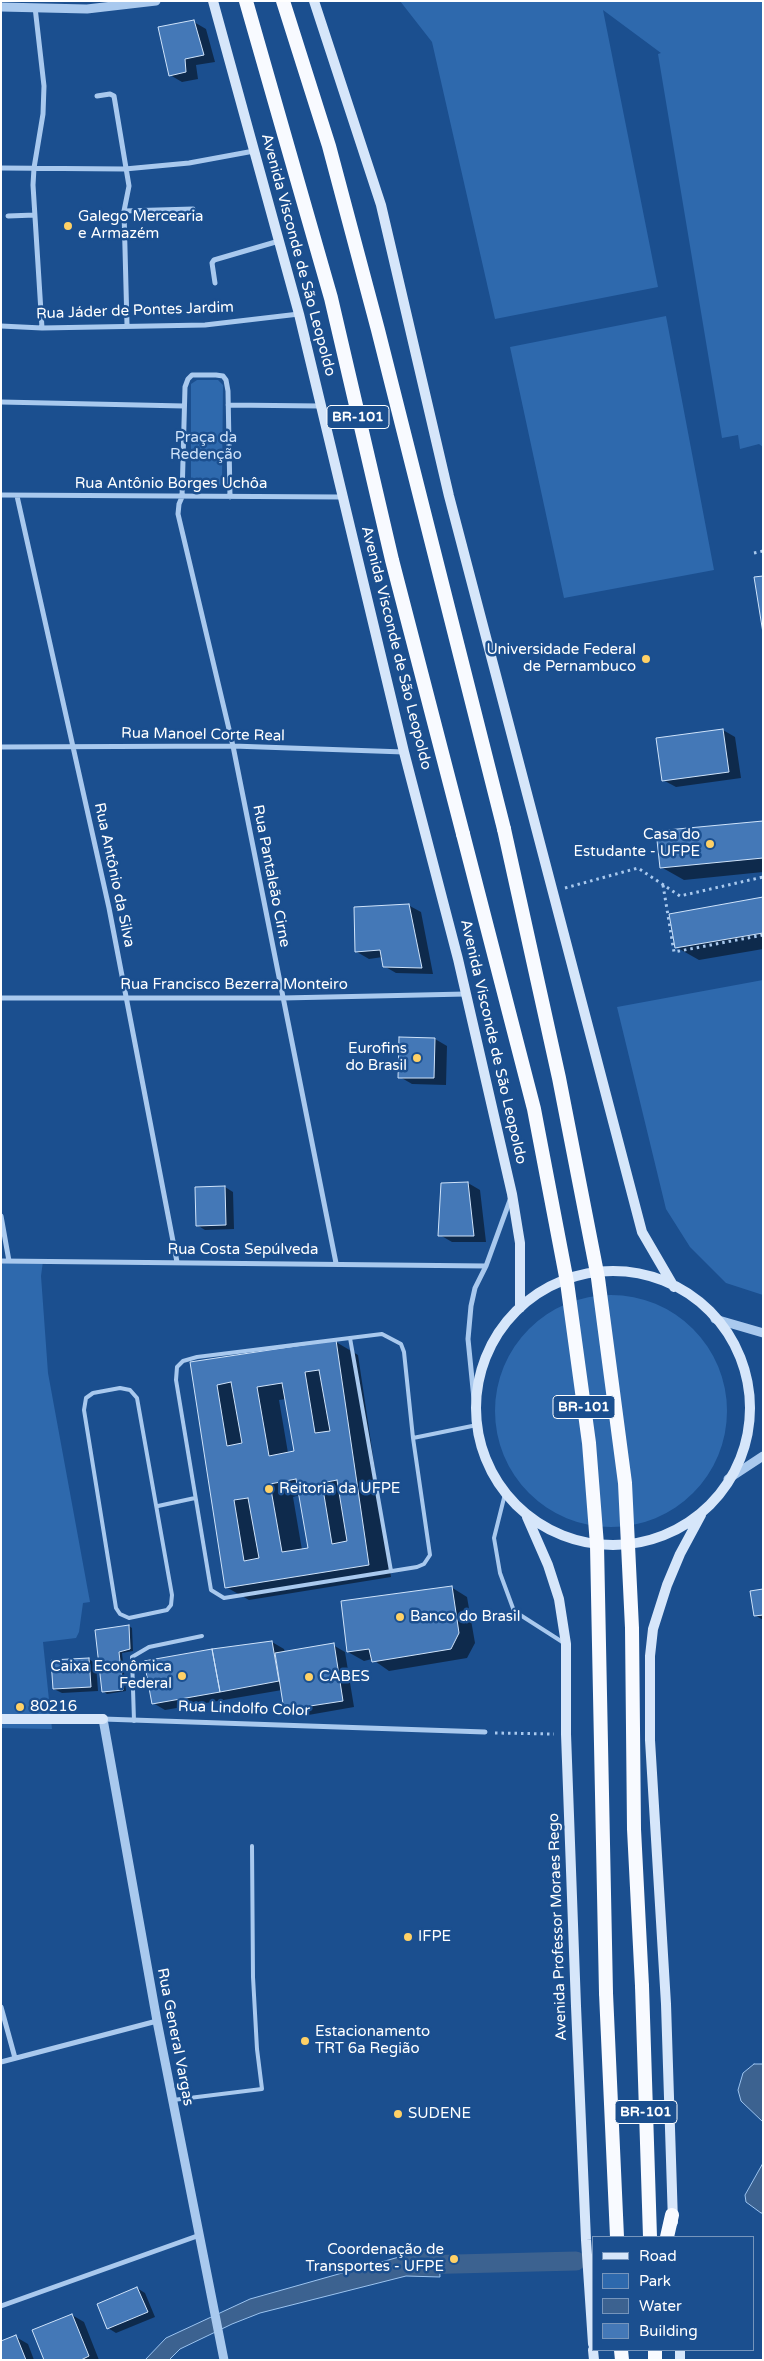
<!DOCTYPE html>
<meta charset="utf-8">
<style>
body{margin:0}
#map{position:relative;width:764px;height:2361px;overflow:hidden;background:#1b4f8f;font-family:"Varela Round",sans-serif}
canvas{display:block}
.frame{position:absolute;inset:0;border:2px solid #fff;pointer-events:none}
.legend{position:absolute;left:592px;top:2236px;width:162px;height:115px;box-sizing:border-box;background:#1b4f8f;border:1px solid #7695bc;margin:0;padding:6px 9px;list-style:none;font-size:15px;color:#fff}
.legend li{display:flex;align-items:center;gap:10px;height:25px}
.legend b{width:25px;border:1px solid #7695bc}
</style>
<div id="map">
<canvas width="764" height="2361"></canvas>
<div class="frame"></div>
<ul class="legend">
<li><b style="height:6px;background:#d6e6fa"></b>Road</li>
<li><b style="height:14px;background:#2e69ad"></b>Park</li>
<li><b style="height:14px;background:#3c6290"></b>Water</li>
<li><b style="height:14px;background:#4478b7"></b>Building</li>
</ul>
</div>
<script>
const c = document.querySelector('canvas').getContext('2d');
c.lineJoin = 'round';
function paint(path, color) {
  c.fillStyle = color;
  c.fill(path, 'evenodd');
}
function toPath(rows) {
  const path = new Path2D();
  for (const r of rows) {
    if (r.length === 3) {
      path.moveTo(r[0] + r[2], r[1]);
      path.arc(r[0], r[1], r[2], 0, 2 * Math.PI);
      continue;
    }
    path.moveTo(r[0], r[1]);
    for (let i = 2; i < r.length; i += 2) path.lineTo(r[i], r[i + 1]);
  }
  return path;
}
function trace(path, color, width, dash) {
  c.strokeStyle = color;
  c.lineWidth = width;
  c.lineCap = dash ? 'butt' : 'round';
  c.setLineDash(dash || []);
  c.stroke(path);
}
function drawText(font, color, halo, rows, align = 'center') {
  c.font = font + ' "Varela Round",sans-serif';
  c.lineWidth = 5;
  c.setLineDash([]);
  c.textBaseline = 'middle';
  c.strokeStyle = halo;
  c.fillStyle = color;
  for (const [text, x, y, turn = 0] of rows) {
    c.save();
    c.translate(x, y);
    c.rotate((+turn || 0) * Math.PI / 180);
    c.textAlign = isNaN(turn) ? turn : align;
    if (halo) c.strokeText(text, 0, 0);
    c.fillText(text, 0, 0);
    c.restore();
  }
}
paint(toPath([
 [400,1,763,1,763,447,759,444,740,449,738,435,722,438,658,54,661,53,603,10,658,287,495,319,432,42],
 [666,316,714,570,564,598,510,347],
 [197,380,218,380,223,385,222,482,220,486,195,486,191,483,191,384],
 [763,980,763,1295,726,1283,690,1247,666,1209,617,1007],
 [1,1261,43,1261,41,1276,48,1373,90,1602,83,1603,79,1632,76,1638,43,1642,52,1729,1,1728],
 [611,1411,116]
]), '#2e69ad');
const water = toPath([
 [754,2064,763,2064,763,2122,741,2101,738,2090,743,2073,754,2064],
 [763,2163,763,2213,761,2213,746,2202,745,2195,763,2163],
 [438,2246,440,2277,406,2276,260,2313,232,2324,180,2349,169,2360,145,2360,166,2338,250,2299,438,2246]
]);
paint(water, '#3c6290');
trace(water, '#9cc4f0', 1);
paint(toPath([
 [194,22,206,29,215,62,196,65,198,79,182,82,170,75],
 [723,730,735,737,741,778,676,787,663,780],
 [763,822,763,872,684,880,661,867],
 [763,899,763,949,699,960,676,947],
 [408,905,421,912,433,974,396,973,384,966,383,957,369,959,357,952],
 [435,1039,447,1046,446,1085,412,1084,400,1077],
 [468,1183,480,1190,486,1242,452,1242,440,1235],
 [225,1187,233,1192,234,1229,205,1230,197,1225],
 [336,1342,358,1355,391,1577,249,1600,226,1587,191,1363],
 [286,1399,295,1452,288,1453,279,1400],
 [300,1495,309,1549,302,1550,293,1497],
 [451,1587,467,1597,475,1643,467,1658,389,1671,372,1659,364,1661,348,1652],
 [763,1590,763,1620,755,1615],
 [129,1626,132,1628,133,1651,122,1653,126,1691,107,1694,103,1691],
 [272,1642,284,1649,285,1653,333,1645,345,1652,354,1707,297,1717,285,1710,282,1690,165,1710,153,1703],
 [89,1659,96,1664,98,1691,62,1693,54,1689],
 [137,2288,145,2293,155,2317,116,2333,108,2328],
 [72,2315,84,2322,99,2360,45,2360],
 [16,2337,28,2344,34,2360,1,2360]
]), '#0007');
trace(toPath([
 [415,2265,576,2261]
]), '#3c6290', 19);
const building = toPath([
 [194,20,204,55,185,59,186,72,169,76,158,27,194,20],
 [763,576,763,633,754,577,763,576],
 [723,729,729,772,662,781,656,738,723,729],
 [763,821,763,858,660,868,656,831,763,821],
 [763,897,763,933,675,948,669,914,763,897],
 [409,904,422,968,383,967,380,950,355,952,354,907,409,904],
 [399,1037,435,1038,434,1078,398,1078,399,1037],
 [468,1182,474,1236,438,1236,441,1183,468,1182],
 [225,1186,226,1225,196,1226,195,1187,225,1186],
 [336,1340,369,1565,225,1588,190,1362,336,1340],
 [319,1370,330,1431,315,1433,305,1372,319,1370],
 [231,1382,242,1443,227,1446,217,1385,231,1382],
 [282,1383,294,1451,269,1456,257,1387,282,1383],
 [296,1479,308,1548,282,1552,270,1484,296,1479],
 [337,1480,347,1541,332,1544,322,1483,337,1480],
 [248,1498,259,1558,244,1561,234,1500,248,1498],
 [452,1586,459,1633,451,1649,372,1662,369,1649,347,1652,341,1601,452,1586],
 [763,1589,763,1615,754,1616,750,1591,763,1589],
 [129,1625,130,1649,119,1652,123,1690,102,1692,95,1630,129,1625],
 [272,1641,279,1681,220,1692,212,1649,272,1641],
 [334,1643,343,1701,284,1710,275,1653,334,1643],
 [212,1649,220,1692,152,1704,144,1661,212,1649],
 [89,1658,91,1687,53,1689,51,1660,89,1658],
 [137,2287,148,2312,107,2329,97,2304,137,2287],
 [72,2314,89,2356,81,2360,44,2360,32,2330,72,2314],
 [16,2335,26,2360,1,2360,1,2341,16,2335]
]);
paint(building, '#4478b7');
trace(building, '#cfe3fa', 1);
trace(toPath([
 [754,553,763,551],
 [663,885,674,952,763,935],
 [565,888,638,868,680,896,763,877],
 [495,1733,554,1734]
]), '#a9c9ee', 3, [2.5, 4]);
trace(toPath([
 [350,1338,391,1571],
 [120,1388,130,1390,137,1398,172,1595,171,1605,167,1610,129,1618,120,1614,116,1608,84,1410,86,1398,93,1393,120,1388],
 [413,1438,404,1352,401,1344,382,1334,197,1357,183,1361,177,1367,176,1380,211,1590,224,1598,417,1567,424,1564,430,1555,413,1438,477,1425],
 [505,1494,494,1538,500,1573,514,1611,564,1643],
 [158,1506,195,1498],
 [134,1721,132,1657,149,1647,202,1636],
 [173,2100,262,2089,257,2049,253,1977,252,1846]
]), '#a9c9ee', 4);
trace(toPath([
 [35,7,44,86,43,114,34,168,33,185,42,328],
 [97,96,110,94,114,96,129,186,124,211,127,325],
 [1,168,125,169,189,163,254,151],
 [124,211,193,209],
 [8,216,35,215],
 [215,283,212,263,214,260,279,241],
 [1,326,42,328,205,325,299,314],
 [1,402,184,406],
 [228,405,320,406],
 [1,495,341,497],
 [17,496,109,908,177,1262],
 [230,497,228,391,226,380,223,376,216,375,192,375,188,379,185,387,182,497,179,504,178,514,233,746,336,1263],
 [1,747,233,746,404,752],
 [1,998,283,998,466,994],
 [1,1216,9,1261],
 [1,1261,486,1266],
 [475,1409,468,1339,471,1306,475,1288,486,1266,510,1200],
 [103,1719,485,1732],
 [1,2007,15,2058],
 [1,2062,157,2021],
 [1,2306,200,2235]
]), '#a9c9ee', 5);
trace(toPath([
 [1,7,87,9,156,1],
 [715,1319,763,1333],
 [728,1479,763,1456],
 [103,1719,157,2021,224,2360]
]), '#a9c9ee', 9);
trace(toPath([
 [213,1,299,314,404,752,458,959,512,1194,520,1243,520,1308],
 [314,1,381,205,449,496,642,1232,674,1287],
 [613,1408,137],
 [527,1517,548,1565,559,1599,566,1644,566,1734,576,2006,586,2240,593,2344],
 [1,1719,103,1719],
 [673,2222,666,2004,650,1740,650,1656,653,1629,667,1585,680,1554,701,1515],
 [593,2350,594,2360],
 [680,2350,680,2360]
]), '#d6e6fa', 10);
trace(toPath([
 [246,1,331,298,392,560,463,834],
 [283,1,329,146,378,330,504,829],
 [642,1986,650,2237],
 [606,1993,617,2237],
 [667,2237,672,2215],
 [621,2350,622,2360],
 [655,2350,655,2360]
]), '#f8faff', 14);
trace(toPath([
 [504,829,559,1078,598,1278,625,1483,632,1628,634,1829,642,1986],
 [463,834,534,1109,567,1282,589,1443,597,1545,606,1993]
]), '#f8faff', 14);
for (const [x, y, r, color] of [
 [68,226,5,"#ffd166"],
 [646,659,5,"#ffd166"],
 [710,844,5,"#ffd166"],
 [417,1058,5,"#ffd166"],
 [269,1489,5,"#ffd166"],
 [400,1617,5,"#ffd166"],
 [182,1676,5,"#ffd166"],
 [309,1677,5,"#ffd166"],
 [20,1707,5,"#ffd166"],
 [408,1937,5,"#ffd166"],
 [305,2041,5,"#ffd166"],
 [398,2114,5,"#ffd166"],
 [454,2259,5,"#ffd166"]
]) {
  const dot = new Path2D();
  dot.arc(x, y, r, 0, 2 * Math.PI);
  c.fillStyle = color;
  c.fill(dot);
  trace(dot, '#1b4f8f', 2);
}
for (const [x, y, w] of [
 [358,417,62],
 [584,1407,62],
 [646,2112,62]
]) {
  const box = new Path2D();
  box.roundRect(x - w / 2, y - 11.5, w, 23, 4);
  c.fillStyle = '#1b4f8f';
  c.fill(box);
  trace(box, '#fff', 1);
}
drawText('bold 14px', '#fff', null, [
 ["BR-101",358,417],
 ["BR-101",584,1407],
 ["BR-101",646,2112]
]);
drawText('15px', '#fff', '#1b4f8f', [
 ["Galego Mercearia",78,217],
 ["e Armazém",78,234],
 ["Universidade Federal",636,650,"right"],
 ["de Pernambuco",636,667,"right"],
 ["Casa do",700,835,"right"],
 ["Estudante - UFPE",700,852,"right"],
 ["Eurofins",407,1049,"right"],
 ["do Brasil",407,1066,"right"],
 ["Reitoria da UFPE",279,1489],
 ["Banco do Brasil",410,1617],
 ["Caixa Econômica",172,1667,"right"],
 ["Federal",172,1684,"right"],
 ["CABES",319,1677],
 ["80216",30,1707],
 ["IFPE",418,1937],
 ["Estacionamento",315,2032],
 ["TRT 6a Região",315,2049],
 ["SUDENE",408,2114],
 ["Coordenação de",444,2250,"right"],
 ["Transportes - UFPE",444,2267,"right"]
], 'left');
drawText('15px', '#fff', '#1b4f8f', [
 ["Avenida Visconde de São Leopoldo",298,255,75],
 ["Rua Jáder de Pontes Jardim",135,311,-2],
 ["Rua Antônio Borges Uchôa",171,484],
 ["Avenida Visconde de São Leopoldo",396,648,76],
 ["Rua Manoel Corte Real",203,735,1],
 ["Rua Antônio da Silva",114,875,78],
 ["Rua Pantaleão Cirne",271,876,79],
 ["Rua Francisco Bezerra Monteiro",234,985],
 ["Avenida Visconde de São Leopoldo",493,1042,77],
 ["Rua Costa Sepúlveda",243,1250],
 ["Rua Lindolfo Color",244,1709,2],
 ["Avenida Professor Moraes Rego",558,1927,-92],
 ["Rua General Vargas",175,2037,79]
]);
drawText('15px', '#cfe3fa', '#1b4f8f', [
 ["Praça da",206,438],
 ["Redenção",206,455]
]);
</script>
